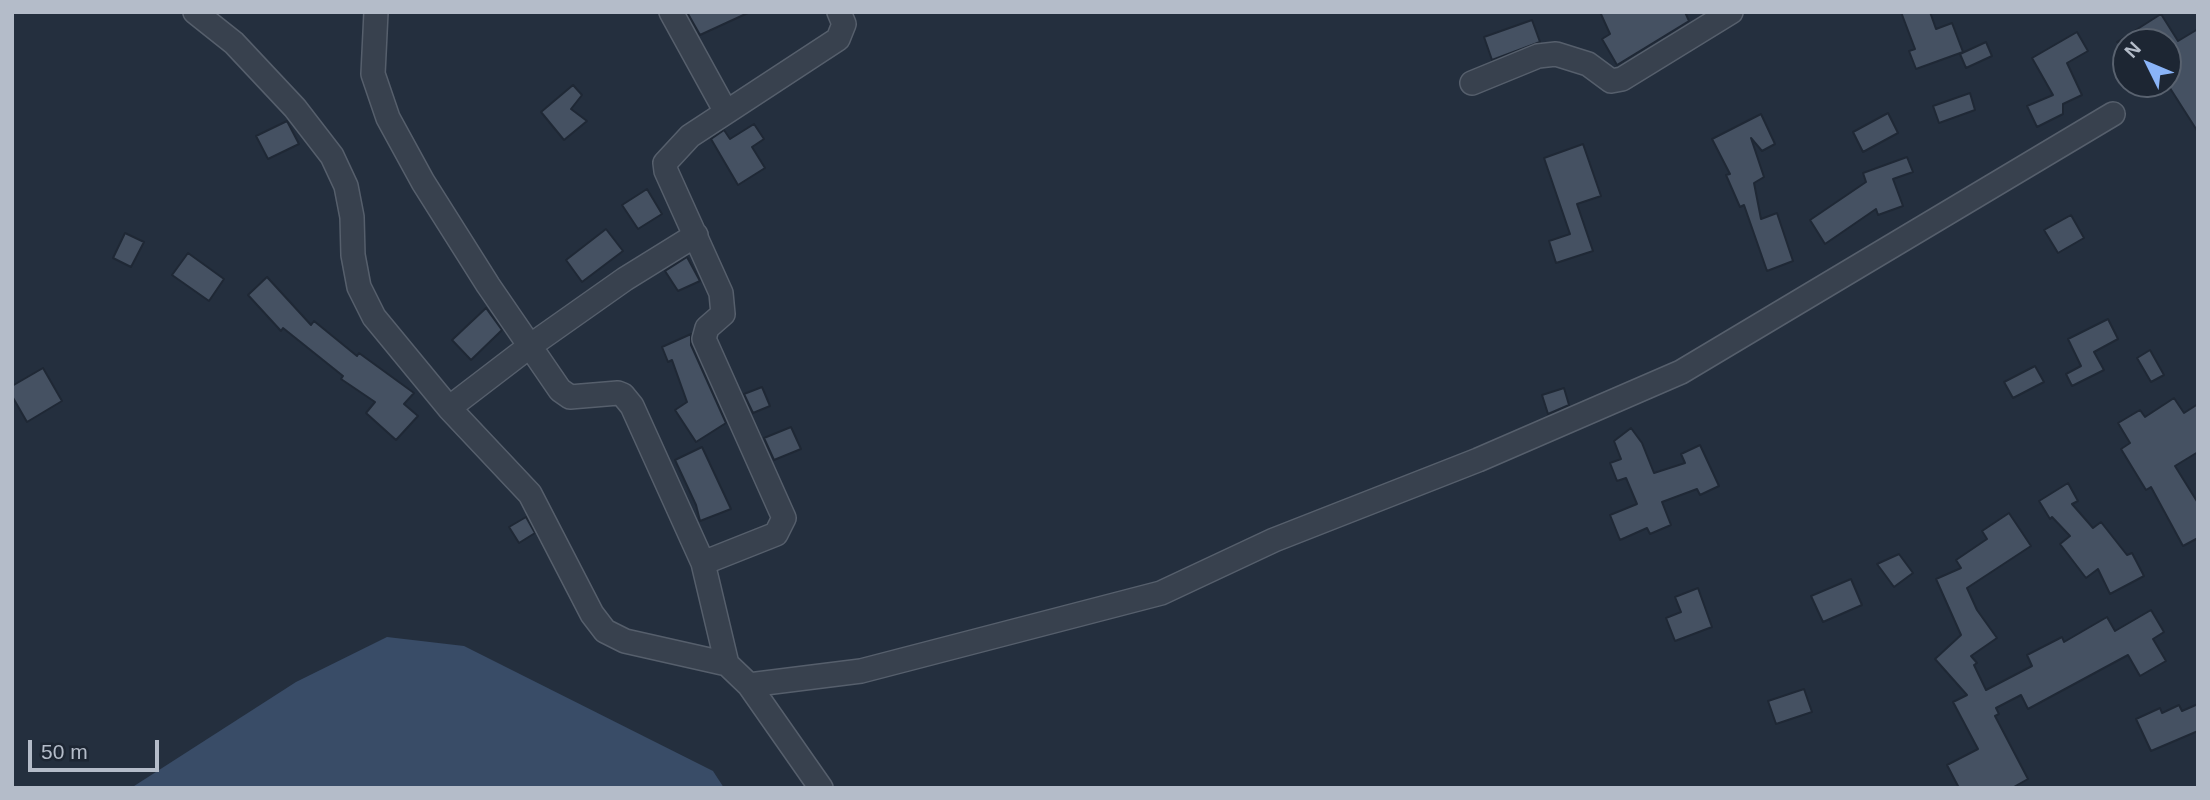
<!DOCTYPE html>
<style>
body{margin:0}
#map{position:relative;width:2210px;height:800px;overflow:hidden;background:#242f3e;font-family:Helvetica,sans-serif}
canvas{display:block}
.frame{position:absolute;inset:0;border:14px solid #b4bcc9;pointer-events:none}
.north{position:absolute;left:2112px;top:28px;width:70px;height:70px;box-sizing:border-box;background:#1d2633;border:2px solid #59626f;border-radius:50%;rotate:313deg;font-size:19px;font-weight:700;line-height:28px;text-align:center;color:#b4bcc9}
.north::after{content:'';display:block;margin:auto;width:24px;height:32px;background:#8ab4f8;clip-path:polygon(50% 0,100% 100%,50% 72%,0 100%)}
.scale{position:absolute;left:28px;top:740px;width:131px;height:32px;box-sizing:border-box;border:4px solid #b4bcc9;border-top:0;padding-left:9px;font-size:21px;line-height:24px;white-space:nowrap;color:#b4bcc9;-webkit-text-stroke:5px #1d2633;paint-order:stroke}
</style>
<div id="map">
<canvas width="2210" height="800"></canvas>
<div class="frame"></div>
<div class="north">N</div>
<div class="scale">50 m</div>
</div>
<script>
const c = document.querySelector('canvas').getContext('2d');
c.lineJoin = 'round';
function paint(path, color) {
  c.fillStyle = color;
  c.fill(path, 'evenodd');
}
function toPath(rows) {
  const path = new Path2D();
  for (const r of rows) {
    path.moveTo(r[0], r[1]);
    for (let i = 2; i < r.length; i += 2) path.lineTo(r[i], r[i + 1]);
  }
  return path;
}
function trace(path, color, width, dash) {
  c.strokeStyle = color;
  c.lineWidth = width;
  c.lineCap = dash ? 'butt' : 'round';
  c.setLineDash(dash || []);
  c.stroke(path);
}
paint(toPath([
 [387,637,464,646,713,771,724,788,131,788,296,682]
]), '#394c67');
const building = toPath([
 [687,12,750,12,700,35,687,12],
 [1600,12,1685,12,1689,21,1617,65,1602,39,1610,34,1600,12],
 [1901,12,1930,12,1936,29,1952,23,1963,52,1916,69,1909,51,1915,49,1901,12],
 [2161,14,2178,41,2198,29,2198,132,2168,85,2168,42,2117,42,2161,14],
 [1532,20,1540,42,1492,60,1484,37,1532,20],
 [2077,32,2088,51,2067,63,2082,95,2063,104,2063,114,2037,127,2027,106,2053,95,2032,58,2077,32],
 [1986,42,1992,56,1966,68,1960,54,1986,42],
 [573,85,582,95,571,109,587,121,564,140,541,112,573,85],
 [1970,93,1975,110,1939,123,1933,106,1970,93],
 [1888,113,1898,133,1863,152,1853,132,1888,113],
 [1761,114,1775,144,1762,151,1751,138,1764,177,1754,183,1761,219,1777,213,1793,261,1767,271,1744,205,1740,207,1726,175,1730,174,1712,139,1761,114],
 [287,121,299,144,268,159,256,136,287,121],
 [754,124,764,139,752,147,765,168,738,185,711,139,724,130,730,139,754,124],
 [1583,144,1601,196,1577,204,1593,251,1556,263,1549,241,1570,234,1544,158,1583,144],
 [1907,157,1913,172,1893,179,1903,206,1878,215,1876,209,1825,244,1810,220,1866,182,1863,173,1907,157],
 [647,189,662,214,638,229,622,205,647,189],
 [2071,215,2084,238,2058,253,2044,230,2071,215],
 [606,229,623,251,582,282,566,260,606,229],
 [125,233,144,242,131,267,113,258,125,233],
 [188,253,224,279,209,301,172,275,188,253],
 [687,257,700,281,678,291,665,271,687,257],
 [267,277,311,325,314,321,357,356,359,353,414,393,404,404,418,416,396,440,366,413,375,402,341,379,343,376,283,328,281,331,248,295,267,277],
 [486,308,502,330,471,360,452,340,486,308],
 [2108,319,2118,339,2094,352,2104,370,2072,386,2066,374,2081,366,2068,339,2108,319],
 [691,334,691,345,726,423,696,442,675,410,687,402,672,360,668,362,662,347,691,334],
 [2150,350,2164,375,2151,382,2137,358,2150,350],
 [2035,366,2044,382,2013,398,2004,382,2035,366],
 [43,368,62,401,27,422,12,396,12,386,43,368],
 [762,387,770,406,753,413,744,394,762,387],
 [1564,388,1569,405,1548,414,1542,395,1564,388],
 [2174,398,2184,413,2198,404,2198,452,2175,466,2198,503,2198,538,2183,546,2151,487,2146,490,2121,449,2130,443,2118,423,2140,410,2145,417,2174,398],
 [791,427,801,449,774,460,764,438,791,427],
 [1631,428,1642,443,1654,473,1685,463,1681,454,1700,445,1719,486,1700,495,1697,489,1662,502,1671,525,1650,534,1647,528,1620,540,1610,515,1637,504,1626,478,1617,481,1610,463,1621,459,1614,441,1631,428],
 [702,447,731,509,700,521,696,505,675,460,702,447],
 [2068,483,2078,501,2072,504,2093,528,2101,522,2127,555,2132,553,2144,576,2110,594,2098,569,2086,578,2060,544,2070,536,2052,517,2050,519,2039,501,2068,483],
 [2009,513,2031,546,1967,588,1977,610,1997,638,1971,656,1977,663,1974,665,1986,690,2032,666,2027,655,2062,637,2064,642,2107,617,2115,631,2151,610,2164,632,2153,639,2166,661,2140,676,2128,655,2028,709,2021,695,1996,708,1999,714,1995,716,2028,779,2012,788,1959,788,1947,765,1978,749,1953,702,1967,695,1935,659,1961,635,1936,579,1961,568,1956,560,1987,539,1982,531,2009,513],
 [526,517,535,533,519,543,509,527,526,517],
 [1899,554,1913,573,1894,587,1877,564,1899,554],
 [1851,579,1862,605,1823,622,1811,596,1851,579],
 [1698,588,1712,627,1675,641,1666,618,1681,612,1675,597,1698,588],
 [1804,689,1812,712,1776,724,1768,701,1804,689],
 [2198,704,2198,731,2151,751,2136,719,2160,708,2162,713,2179,705,2182,711,2198,704]
]);
paint(building, '#455162');
trace(building, '#1f2835', 2);
const minor = toPath([
 [195,12,234,43,295,108,332,156,346,186,352,217,353,255,359,287,374,317,449,408,530,494,592,614,605,631,625,641,727,664,749,685,821,788],
 [376,12,373,74,388,118,423,182,488,285,560,390,570,397,618,393,623,395,632,406,703,563,727,664],
 [671,12,726,112],
 [1472,83,1538,56,1556,54,1588,64,1611,81,1622,79,1731,12],
 [449,408,530,346,625,279,696,235],
 [703,563,776,534,784,518,704,339,707,328,723,314,721,293,666,171,665,163,690,136,838,39,844,24,839,12],
 [749,685,861,671,1161,593,1274,540,1478,460,1681,372,2113,114]
]);
trace(minor, '#565f6c', 26);
trace(minor, '#38414e', 23);
</script>
